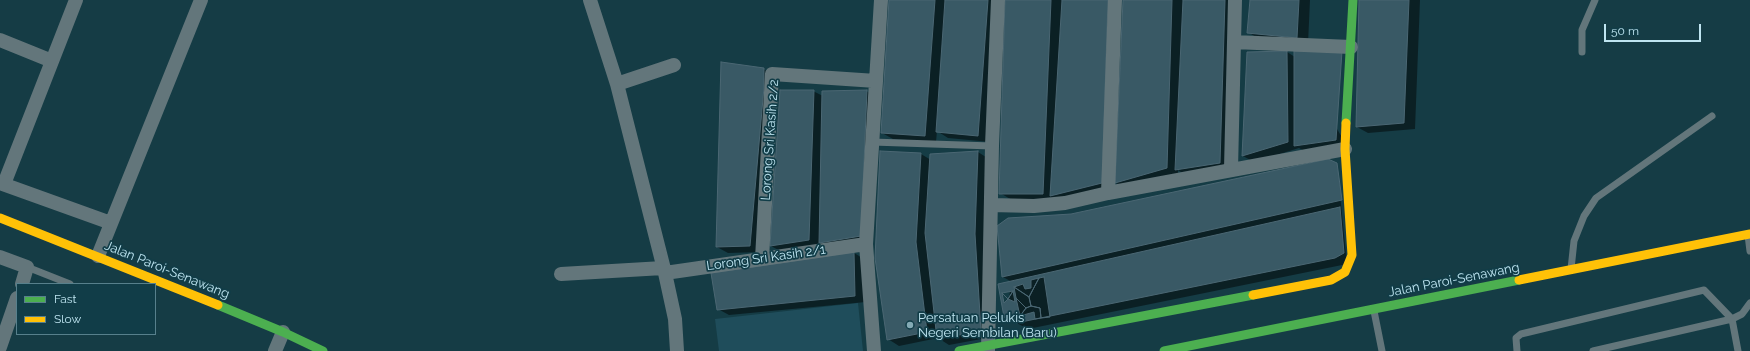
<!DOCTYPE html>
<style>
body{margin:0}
#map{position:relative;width:1750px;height:351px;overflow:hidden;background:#153c45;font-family:Raleway,sans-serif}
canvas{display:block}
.legend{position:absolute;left:16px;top:283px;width:140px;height:52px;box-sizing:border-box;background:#113d48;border:1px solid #57808c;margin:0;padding:5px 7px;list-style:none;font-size:12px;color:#bfe5f1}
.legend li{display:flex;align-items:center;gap:8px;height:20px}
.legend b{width:20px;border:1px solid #57808c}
.scale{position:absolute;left:1604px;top:24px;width:97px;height:18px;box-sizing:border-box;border:2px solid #bfe5f1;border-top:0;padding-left:5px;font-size:12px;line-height:14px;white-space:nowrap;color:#bfe5f1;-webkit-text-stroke:3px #113d48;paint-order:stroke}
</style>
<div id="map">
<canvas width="1750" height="351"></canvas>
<ul class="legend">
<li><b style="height:5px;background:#4caf50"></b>Fast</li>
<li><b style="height:5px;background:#ffc107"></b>Slow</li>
</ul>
<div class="scale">50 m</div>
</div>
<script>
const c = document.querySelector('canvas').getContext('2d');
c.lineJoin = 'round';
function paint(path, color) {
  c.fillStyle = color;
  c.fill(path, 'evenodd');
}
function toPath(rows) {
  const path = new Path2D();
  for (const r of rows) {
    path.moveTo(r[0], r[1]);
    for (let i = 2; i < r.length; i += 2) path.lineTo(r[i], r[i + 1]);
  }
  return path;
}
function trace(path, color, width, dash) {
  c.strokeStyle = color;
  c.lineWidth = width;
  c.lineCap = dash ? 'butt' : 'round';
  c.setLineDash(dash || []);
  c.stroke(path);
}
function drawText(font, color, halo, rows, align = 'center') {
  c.font = font + ' Raleway,sans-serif';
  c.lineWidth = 3.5;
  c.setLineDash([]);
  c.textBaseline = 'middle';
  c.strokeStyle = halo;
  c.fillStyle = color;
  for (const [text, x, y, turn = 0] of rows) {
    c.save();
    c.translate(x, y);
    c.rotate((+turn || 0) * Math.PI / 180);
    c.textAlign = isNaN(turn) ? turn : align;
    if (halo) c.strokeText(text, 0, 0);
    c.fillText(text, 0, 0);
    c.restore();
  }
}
paint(toPath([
 [858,303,863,351,719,351,715,319]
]), '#1f4d5b');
paint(toPath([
 [890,0,1000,0,990,142,948,138,937,131,936,142,893,139,882,133],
 [1006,0,1119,0,1113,189,1063,202,1054,197,1054,200,1012,200,1000,193],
 [1124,0,1237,0,1231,169,1187,176,1178,170,1178,175,1128,189,1116,183],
 [1251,0,1310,0,1308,44,1259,39,1248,32],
 [1360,0,1420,0,1415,129,1368,133,1357,127],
 [1287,52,1295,57,1347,146,1306,152,1299,148,1254,162,1243,156,1248,53],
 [763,69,775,76,761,252,728,253,717,247],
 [813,91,823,96,866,91,878,98,872,242,831,249,820,243,820,246,782,252,771,246],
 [978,152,989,159,992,337,949,345,938,338,899,346,888,339,921,154,931,160,931,155],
 [1337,164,1347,264,1028,329,1005,317,1012,282,1003,277,1071,214],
 [854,253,866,260,866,302,729,315,718,309,712,274]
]), '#0007');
const building = toPath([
 [889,0,935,0,925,136,881,133,889,0],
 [945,0,988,0,978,136,936,132,945,0],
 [1005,0,1051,0,1043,194,999,194,1005,0],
 [1062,0,1108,0,1102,183,1050,196,1062,0],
 [1123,0,1172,0,1167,168,1115,183,1123,0],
 [1183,0,1225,0,1220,163,1175,170,1183,0],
 [1250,0,1299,0,1297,38,1247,33,1250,0],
 [1359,0,1409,0,1404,123,1356,127,1359,0],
 [1287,51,1288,142,1242,156,1247,52,1287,51],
 [1294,51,1342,51,1336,140,1294,146,1294,51],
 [721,62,764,68,764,87,750,246,716,247,721,62],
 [780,90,814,90,809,240,770,246,780,90],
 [867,90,861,236,819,243,822,91,867,90],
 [880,151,921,153,916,242,927,332,887,340,875,258,880,151],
 [978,151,975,234,981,331,937,339,925,233,930,154,978,151],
 [1328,159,1337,163,1342,200,1002,277,997,226,1008,218,1071,214,1328,159],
 [1340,207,1344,253,1335,258,1016,323,1004,317,998,284,1340,207],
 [854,252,855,296,717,310,711,273,854,252],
 [1044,277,1050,317,1041,318,1040,308,1031,306,1029,297,1039,278,1044,277],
 [1039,278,1029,297,1014,287,1023,284,1025,289,1031,288,1031,280,1039,278],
 [1014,287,1029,297,1031,306,1026,308,1016,298,1014,287],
 [1013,291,1015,302,1008,299,1013,291],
 [1013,291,1008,299,1002,293,1013,291],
 [1002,293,1008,299,1004,303,1002,293],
 [1016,298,1026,308,1020,316,1016,298],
 [1031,306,1040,308,1041,318,1035,319,1034,312,1020,316,1026,308,1031,306]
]);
paint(building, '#395965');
trace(building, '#4b6773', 1);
trace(toPath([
 [1582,52,1582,30,1595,0],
 [872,142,992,146],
 [1748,235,1750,251],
 [27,267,70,284],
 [1571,269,1574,241,1584,216,1596,198,1712,116],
 [1374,311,1382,351],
 [1517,351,1516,338,1521,334,1704,290,1732,319,1738,351],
 [1593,351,1732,319,1742,314,1750,303]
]), '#63767b', 7);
trace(toPath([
 [590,0,617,84,665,273,675,319,677,351],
 [0,40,52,61],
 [1234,42,1351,47],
 [617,84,674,65],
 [1231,169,1235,0],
 [0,183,111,223],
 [4,184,76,0],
 [1108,193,1115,0],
 [991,205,1034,206,1065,203,1108,193,1345,149],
 [98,256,201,0],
 [0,257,27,267,22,284],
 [762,259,772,74,876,81],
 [665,273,866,244],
 [561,274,663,268],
 [0,347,17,298],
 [275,351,283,332],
 [874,351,866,244,881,0],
 [988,351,992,146,998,0]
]), '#63767b', 14);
trace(toPath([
 [1346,123,1353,0],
 [218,305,283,332,323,351],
 [959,351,1253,295],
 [1164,351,1519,280]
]), '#4caf50', 9);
trace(toPath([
 [0,218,218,305],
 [1519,280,1750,234],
 [1253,295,1331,280,1345,272,1352,255,1345,149,1346,123]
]), '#ffc107', 9);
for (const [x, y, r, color] of [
 [910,325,4,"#84aab5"]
]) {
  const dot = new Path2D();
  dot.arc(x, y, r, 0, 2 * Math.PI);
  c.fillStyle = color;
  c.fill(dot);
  trace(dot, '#113d48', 1.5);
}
drawText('13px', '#bfe5f1', '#113d48', [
 ["Lorong Sri Kasih 2/2",770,140,-86],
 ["Lorong Sri Kasih 2/1",766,258,-8],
 ["Jalan Paroi-Senawang",167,270,22],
 ["Jalan Paroi-Senawang",1454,280,-11]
]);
drawText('13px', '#bfe5f1', '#113d48', [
 ["Persatuan Pelukis",918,318],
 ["Negeri Sembilan (Baru)",918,333]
], 'left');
</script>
